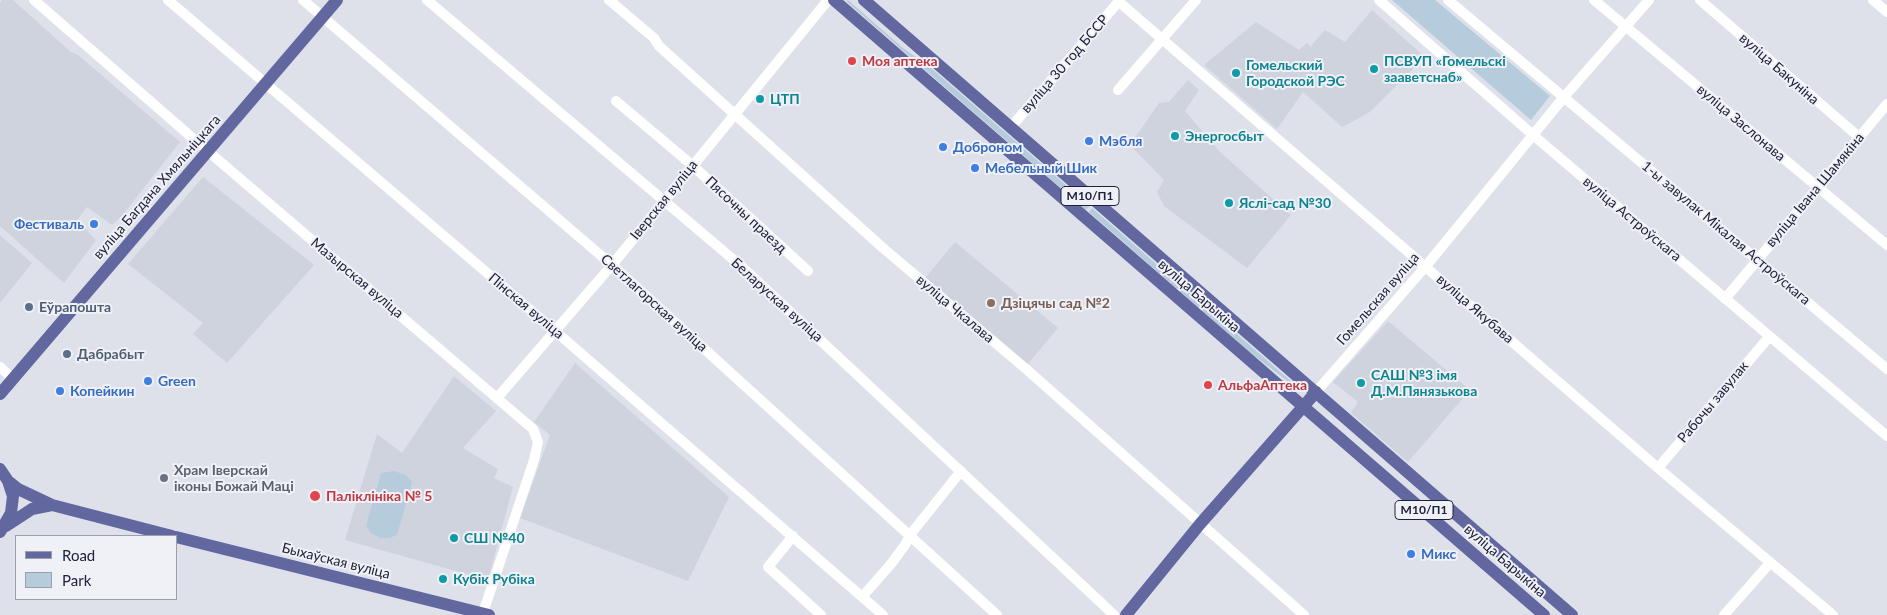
<!DOCTYPE html>
<meta charset="utf-8">
<style>
body{margin:0}
#map{position:relative;width:1887px;height:615px;overflow:hidden;background:#dee1ea;font-family:Lato,sans-serif}
canvas{display:block}
.legend{position:absolute;left:15px;top:535px;width:162px;height:65px;box-sizing:border-box;background:#eff1f7;border:1px solid #9c9eab;margin:0;padding:6px 9px;list-style:none;font-size:15px;color:#20223a}
.legend li{display:flex;align-items:center;gap:10px;height:25px}
.legend b{width:25px;border:1px solid #9c9eab}
</style>
<div id="map">
<canvas width="1887" height="615"></canvas>
<ul class="legend">
<li><b style="height:6px;background:#6267a0"></b>Road</li>
<li><b style="height:14px;background:#b6cbdc"></b>Park</li>
</ul>
</div>
<script>
const c = document.querySelector('canvas').getContext('2d');
c.lineJoin = 'round';
function paint(path, color) {
  c.fillStyle = color;
  c.fill(path, 'evenodd');
}
function toPath(rows) {
  const path = new Path2D();
  for (const r of rows) {
    path.moveTo(r[0], r[1]);
    for (let i = 2; i < r.length; i += 2) path.lineTo(r[i], r[i + 1]);
  }
  return path;
}
function trace(path, color, width, dash) {
  c.strokeStyle = color;
  c.lineWidth = width;
  c.lineCap = dash ? 'butt' : 'round';
  c.setLineDash(dash || []);
  c.stroke(path);
}
function drawText(font, color, halo, rows, align = 'center') {
  c.font = font + ' Lato,sans-serif';
  c.lineWidth = 4;
  c.setLineDash([]);
  c.textBaseline = 'middle';
  c.strokeStyle = halo;
  c.fillStyle = color;
  for (const [text, x, y, turn = 0] of rows) {
    c.save();
    c.translate(x, y);
    c.rotate((+turn || 0) * Math.PI / 180);
    c.textAlign = isNaN(turn) ? turn : align;
    if (halo) c.strokeText(text, 0, 0);
    c.fillText(text, 0, 0);
    c.restore();
  }
}
paint(toPath([
 [2,0,13,0,71,52,78,55,180,142,121,217,112,225,87,207,77,220,96,240,64,283,0,226,0,3],
 [1372,10,1425,57,1370,112,1342,127,1303,92,1277,129,1204,65,1256,22,1299,50,1307,43,1312,49,1311,46,1325,30,1345,42],
 [1188,80,1199,90,1185,111,1220,152,1291,215,1247,268,1164,206,1157,192,1164,180,1130,145,1159,103,1169,102],
 [203,177,314,265,227,363,193,334,203,323,128,264],
 [0,235,32,263,0,303],
 [955,242,1058,328,1027,365,925,278],
 [1388,321,1470,390,1408,462,1351,413,1358,402,1333,382],
 [575,363,729,497,688,581,520,518,550,435,534,422],
 [454,376,496,411,463,448,498,469,494,478,513,487,488,580,345,540,377,434,402,453]
]), '#cfd3de');
paint(toPath([
 [848,0,903,48,930,67,1090,206,1086,210,846,1],
 [1392,0,1435,0,1550,96,1531,120],
 [1092,208,1300,389,1299,390,1247,350,1089,212],
 [394,471,406,475,412,482,397,535,389,538,380,538,371,533,366,526,381,473]
]), '#b6cbdc');
trace(toPath([
 [34,0,196,141,533,429,538,442,534,460,483,613],
 [168,0,555,331,883,615],
 [303,0,612,265,997,615],
 [427,0,741,266,1114,615],
 [609,0,654,38,659,46,883,248,1025,368,1304,615],
 [1379,0,1533,135,1887,436],
 [1448,0,1887,369],
 [1594,0,1887,245],
 [1700,0,1859,137],
 [1873,0,1887,12],
 [1118,1,1658,468,1833,615],
 [1118,90,1196,0],
 [616,101,692,165,808,271],
 [1011,127,1120,0],
 [1725,299,1887,104],
 [0,367,13,379],
 [1316,392,1426,266,1564,97,1649,0],
 [497,398,612,265,828,0],
 [1658,468,1769,337],
 [793,536,768,567,821,615],
 [862,597,891,564,905,545,910,535,961,471],
 [1724,615,1770,563]
]), '#fff', 10);
trace(toPath([
 [834,0,1544,615],
 [864,0,1572,615],
 [0,394,337,0],
 [0,469,8,481,13,496,11,513,0,532],
 [8,481,18,489,52,505,172,536],
 [6,526,32,509,52,505],
 [176,537,489,615],
 [1126,615,1200,524,1316,392]
]), '#6267a0', 12);
for (const [x, y, r, color] of [
 [852,61,5,"#e0444e"],
 [1374,69,5,"#0f9aa8"],
 [1236,73,5,"#0f9aa8"],
 [760,99,5,"#0f9aa8"],
 [1175,136,5,"#0f9aa8"],
 [1089,141,5,"#3f7fe0"],
 [943,147,5,"#3f7fe0"],
 [975,168,5,"#3f7fe0"],
 [1229,203,5,"#0f9aa8"],
 [94,224,5,"#3f7fe0"],
 [991,303,5,"#8d6e63"],
 [29,307,5,"#5c6f8a"],
 [67,354,5,"#5c6f8a"],
 [148,381,5,"#3f7fe0"],
 [1361,383,5,"#0f9aa8"],
 [1208,385,5,"#e0444e"],
 [60,391,5,"#3f7fe0"],
 [164,478,5,"#6b7280"],
 [315,496,6,"#e0444e"],
 [454,538,5,"#0f9aa8"],
 [1411,554,5,"#3f7fe0"],
 [443,579,5,"#0f9aa8"]
]) {
  const dot = new Path2D();
  dot.arc(x, y, r, 0, 2 * Math.PI);
  c.fillStyle = color;
  c.fill(dot);
  trace(dot, '#eff1f7', 2);
}
for (const [x, y, w] of [
 [1090,196,58],
 [1424,510,58]
]) {
  const box = new Path2D();
  box.roundRect(x - w / 2, y - 9.5, w, 19, 4);
  c.fillStyle = '#eff1f7';
  c.fill(box);
  trace(box, '#20223a', 1);
}
drawText('bold 12px', '#20223a', null, [
 ["М10/П1",1090,196],
 ["М10/П1",1424,510]
]);
drawText('bold 14px', '#be3a42', '#eff1f7', [
 ["Моя аптека",862,61],
 ["АльфаАптека",1218,385],
 ["Паліклініка № 5",326,496]
], 'left');
drawText('bold 14px', '#0d838f', '#eff1f7', [
 ["ПСВУП «Гомельскі",1384,61],
 ["зааветснаб»",1384,77],
 ["Гомельский",1246,65],
 ["Городской РЭС",1246,81],
 ["ЦТП",770,99],
 ["Энергосбыт",1185,136],
 ["Яслі-сад №30",1239,203],
 ["САШ №3 імя",1371,375],
 ["Д.М.Пянязькова",1371,391],
 ["СШ №40",464,538],
 ["Кубік Рубіка",453,579]
], 'left');
drawText('14px', '#20223a', '#eff1f7', [
 ["вуліца 30 год БССР",1065,64,-49],
 ["вуліца Бакуніна",1779,69,41],
 ["вуліца Заслонава",1741,123,40],
 ["вуліца Багдана Хмяльніцкага",157,187,-49],
 ["вуліца Івана Шамякіна",1815,190,-50],
 ["Іверская вуліца",664,200,-51],
 ["Пясочны праезд",746,215,43],
 ["вуліца Астроўскага",1632,219,40],
 ["1-ы завулак Мікалая Астроўскага",1726,233,40],
 ["Мазырская вуліца",357,278,40],
 ["вуліца Барыкіна",1199,296,41],
 ["Гомельская вуліца",1378,299,-49],
 ["Беларуская вуліца",777,300,42],
 ["Светлагорская вуліца",654,303,42],
 ["Пінская вуліца",526,306,40],
 ["вуліца Чкалава",955,309,40],
 ["вуліца Якубава",1475,309,41],
 ["Рабочы завулак",1713,402,-50],
 ["Быхаўская вуліца",336,561,14],
 ["вуліца Барыкіна",1505,561,41]
]);
drawText('bold 14px', '#366cbe', '#eff1f7', [
 ["Мэбля",1099,141],
 ["Доброном",953,147],
 ["Мебельный Шик",985,168],
 ["Фестиваль",84,224,"right"],
 ["Green",158,381],
 ["Копейкин",70,391],
 ["Микс",1421,554]
], 'left');
drawText('bold 14px', '#785e54', '#eff1f7', [
 ["Дзіцячы сад №2",1001,303]
], 'left');
drawText('bold 14px', '#4e5e75', '#eff1f7', [
 ["Еўрапошта",39,307],
 ["Дабрабыт",77,354]
], 'left');
drawText('bold 14px', '#5b616d', '#eff1f7', [
 ["Храм Іверскай",174,470],
 ["іконы Божай Маці",174,486]
], 'left');
</script>
